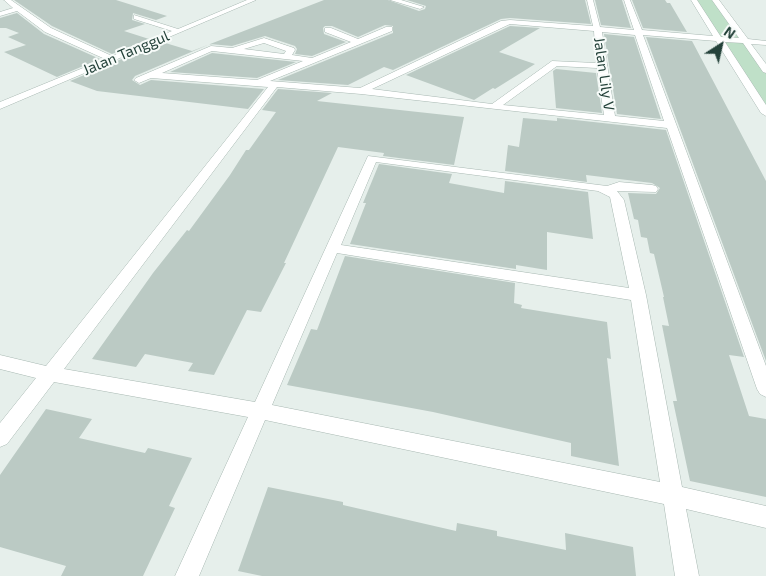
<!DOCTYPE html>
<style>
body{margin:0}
#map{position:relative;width:766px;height:576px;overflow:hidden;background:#e6efeb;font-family:"Exo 2",sans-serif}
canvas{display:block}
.north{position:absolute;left:696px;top:20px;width:50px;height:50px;-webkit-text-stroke:4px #f7fbf9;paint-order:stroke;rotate:35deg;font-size:14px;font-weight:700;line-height:20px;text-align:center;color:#24423a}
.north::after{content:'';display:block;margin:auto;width:18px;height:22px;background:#24423a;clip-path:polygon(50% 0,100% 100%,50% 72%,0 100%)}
</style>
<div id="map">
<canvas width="766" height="576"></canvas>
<div class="north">N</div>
</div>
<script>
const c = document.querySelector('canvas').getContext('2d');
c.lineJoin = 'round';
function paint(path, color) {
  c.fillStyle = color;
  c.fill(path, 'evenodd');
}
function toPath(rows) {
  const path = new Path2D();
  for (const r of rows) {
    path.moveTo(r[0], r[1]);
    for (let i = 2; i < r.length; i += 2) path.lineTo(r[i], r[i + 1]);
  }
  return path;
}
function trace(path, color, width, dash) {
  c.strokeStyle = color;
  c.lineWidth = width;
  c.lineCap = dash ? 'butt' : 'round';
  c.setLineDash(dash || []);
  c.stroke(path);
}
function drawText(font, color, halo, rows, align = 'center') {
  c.font = font + ' "Exo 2",sans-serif';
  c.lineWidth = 4;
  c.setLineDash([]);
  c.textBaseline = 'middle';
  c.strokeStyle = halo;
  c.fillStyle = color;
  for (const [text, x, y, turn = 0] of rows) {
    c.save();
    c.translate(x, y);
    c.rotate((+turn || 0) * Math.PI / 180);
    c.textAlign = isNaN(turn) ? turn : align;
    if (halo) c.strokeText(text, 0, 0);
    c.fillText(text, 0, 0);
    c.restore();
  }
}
paint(toPath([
 [694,0,715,0,766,70,766,114]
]), '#bfe0c8');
paint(toPath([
 [14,0,116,0,167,16,156,20,133,13,132,20,145,24,124,31,149,39,112,54,52,26],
 [324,0,388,0,419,11,425,9,426,6,407,0,585,0,591,24,510,18,501,19,393,70,384,67,348,85,278,80,393,33,393,26,385,25,358,37,332,26,325,26,323,28,324,34,346,42,312,56,295,54,297,49,295,46,265,36,232,46,210,44,135,76,132,80,140,85,151,80,264,89,248,109,97,91,70,81,162,42,192,51],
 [595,0,622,0,631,28,601,25],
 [632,0,665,0,667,3,670,3,687,32,643,28],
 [17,13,44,34,100,59,57,77,4,52,26,45,8,37,19,33,6,28,0,28,0,18],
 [510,26,540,28,499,52,535,64,495,89,493,88,474,100,406,75],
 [604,34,634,37,661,119,617,114],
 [646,37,692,41,766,181,766,361],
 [212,53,296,62,257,78,170,72],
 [556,69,596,73,602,113,556,108,553,71],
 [278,89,332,93,317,101,464,117,454,165,383,156,384,153,338,147,284,263,286,263,261,312,247,310,214,375,188,371,193,363,145,354,136,367,92,359,153,273,187,230,189,231,230,175,246,150,249,150,276,112,262,110],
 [523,118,557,121,557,118,666,130,744,357,729,355,749,416,766,419,766,497,690,481,673,401,677,401,662,325,669,326,663,297,664,297,654,254,650,253,647,238,641,237,638,220,634,219,628,193,656,194,660,188,652,183,586,175,587,182,505,171,508,145,519,147],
 [379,164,452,174,449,183,504,193,505,181,588,192,593,239,547,232,547,270,516,265,516,269,350,244,366,203,363,203],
 [345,256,515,283,514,303,522,305,521,308,607,322,611,359,607,358,619,466,571,456,571,443,433,412,287,385,311,329,317,330],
 [46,409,92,419,79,438,145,453,148,448,192,458,169,506,175,508,143,576,61,576,66,566,0,547,0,475],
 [268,487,343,502,343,505,456,531,457,523,497,531,497,536,566,550,565,533,633,547,636,576,262,576,238,571]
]), '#bbcac4');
const street = toPath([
 [4,0,11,0,51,28,112,56,172,31,134,19,134,15,178,29,247,0,256,0,0,109,0,102,105,59,45,32,17,11,0,16,0,12,13,8,4,0],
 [390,0,401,0,424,7,420,9,390,0],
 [587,0,593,0,600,27,634,30,624,0,630,0,642,30,713,36,691,0,697,0,721,37,739,38,712,0,719,0,748,39,766,41,766,45,751,44,766,64,766,73,763,72,743,43,725,42,766,105,766,116,761,113,716,41,643,35,766,366,766,397,760,394,757,389,667,128,361,94,277,87,64,369,255,402,368,156,607,186,619,182,652,185,656,186,658,189,656,192,617,191,624,200,646,295,682,487,766,506,766,528,686,509,699,576,675,576,664,504,265,420,199,576,175,576,248,417,54,382,7,444,0,447,0,423,36,378,0,369,0,355,46,366,268,87,151,78,139,83,134,80,136,78,211,46,232,48,264,38,294,48,295,50,292,55,312,58,351,42,325,32,325,28,331,28,358,39,386,27,392,27,392,31,270,81,360,88,501,21,510,20,593,26,587,0],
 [510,24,594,31,596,63,552,61,492,104,372,89,510,24],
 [602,32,635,35,664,121,615,116,602,32],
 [264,43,286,51,284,54,244,49,264,43],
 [212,51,303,61,257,80,162,73,212,51],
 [557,66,597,68,604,115,503,105,557,66],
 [376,162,598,191,610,197,629,288,341,245,376,162],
 [337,253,631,300,660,482,272,405,337,253]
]);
trace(street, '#a8b8b2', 1);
paint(street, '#fff');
drawText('15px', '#24423a', '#f7fbf9', [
 ["Jalan Tanggul",126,53,-23],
 ["Jalan Lily V",604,74,82]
]);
</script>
